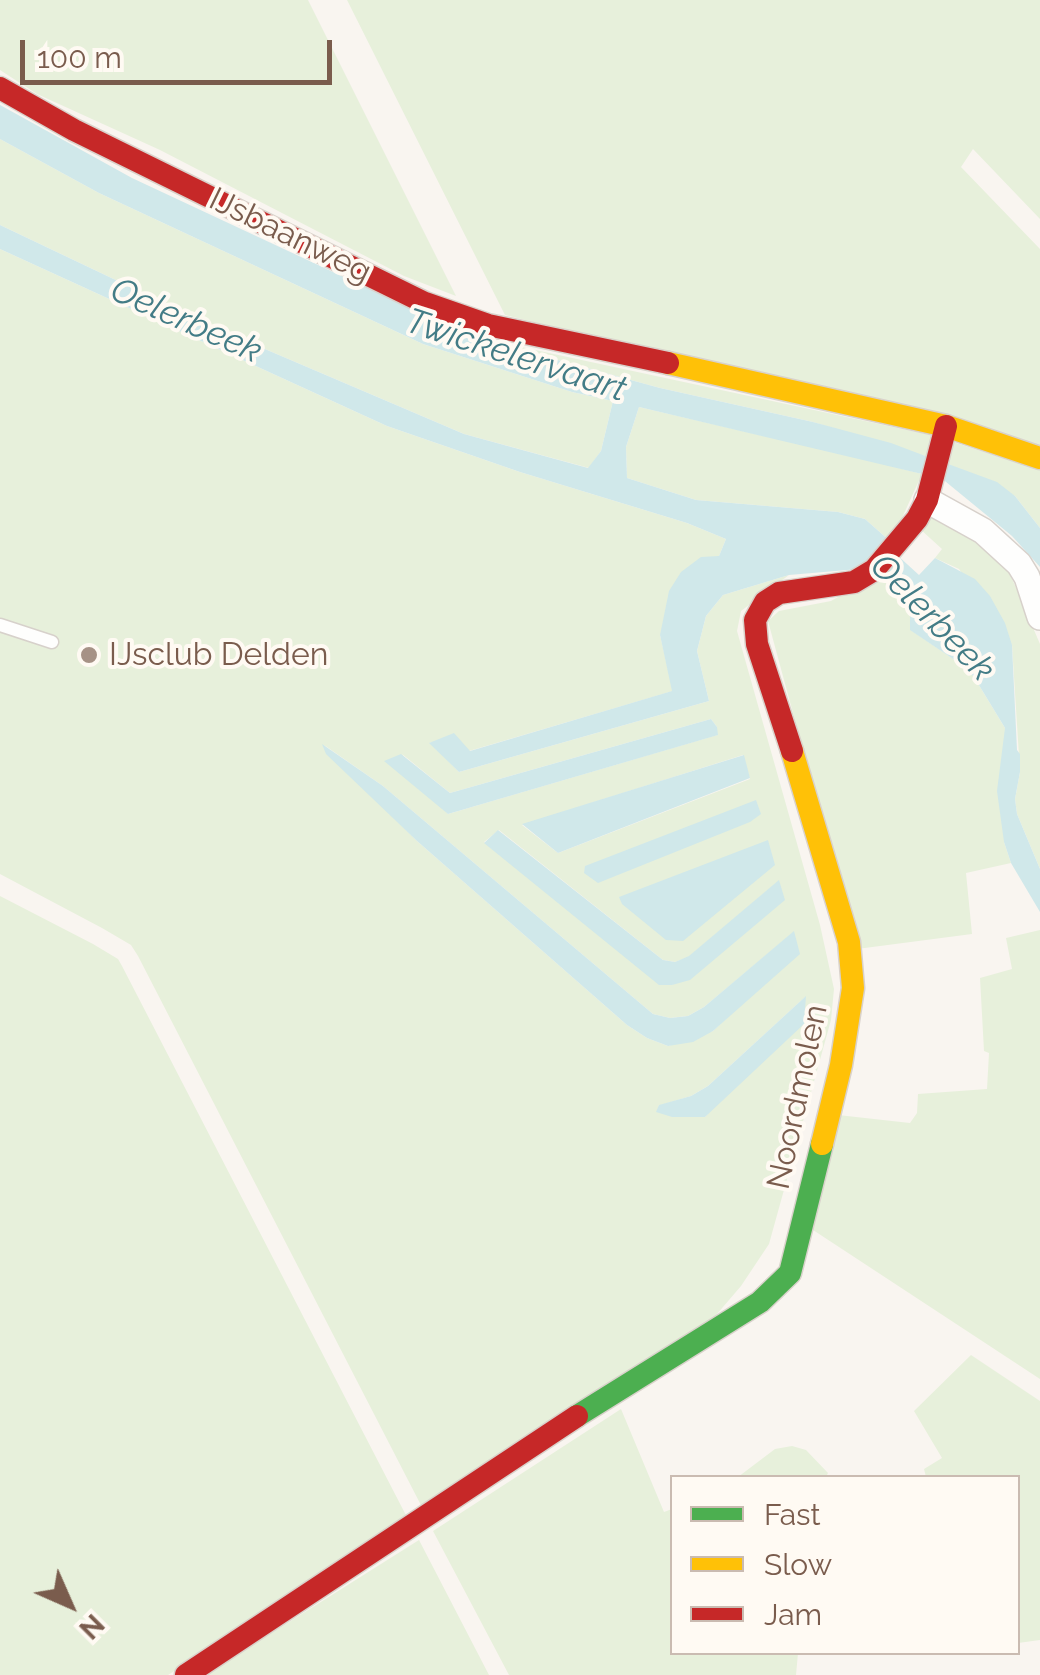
<!DOCTYPE html>
<style>
body{margin:0}
#map{position:relative;width:1040px;height:1675px;overflow:hidden;background:#f9f5f0;font-family:Raleway,sans-serif}
canvas{display:block}
.legend{position:absolute;left:670px;top:1475px;width:350px;height:180px;box-sizing:border-box;background:#fffaf3;border:2px solid #cabbb1;margin:0;padding:12px 18px;list-style:none;font-size:30px;color:#7a5c4d}
.legend li{display:flex;align-items:center;gap:20px;height:50px}
.legend b{width:50px;border:2px solid #cabbb1}
.north{position:absolute;left:20px;top:1555px;width:100px;height:100px;-webkit-text-stroke:8px #fffaf3;paint-order:stroke;rotate:135deg;font-size:28px;font-weight:700;line-height:40px;text-align:center;color:#7a5c4d}
.north::after{content:'';display:block;margin:auto;width:35px;height:45px;background:#7a5c4d;clip-path:polygon(50% 0,100% 100%,50% 72%,0 100%)}
.scale{position:absolute;left:20px;top:40px;width:312px;height:45px;box-sizing:border-box;border:5px solid #7a5c4d;border-top:0;padding-left:12px;font-size:30px;line-height:35px;white-space:nowrap;color:#7a5c4d;-webkit-text-stroke:8px #fffaf3;paint-order:stroke}
</style>
<div id="map">
<canvas width="1040" height="1675"></canvas>
<ul class="legend">
<li><b style="height:12px;background:#4caf50"></b>Fast</li>
<li><b style="height:12px;background:#ffc107"></b>Slow</li>
<li><b style="height:12px;background:#c62828"></b>Jam</li>
</ul>
<div class="north">N</div>
<div class="scale">100 m</div>
</div>
<script>
const c = document.querySelector('canvas').getContext('2d');
c.lineJoin = 'round';
function paint(path, color) {
  c.fillStyle = color;
  c.fill(path, 'evenodd');
}
function toPath(rows) {
  const path = new Path2D();
  for (const r of rows) {
    path.moveTo(r[0], r[1]);
    for (let i = 2; i < r.length; i += 2) path.lineTo(r[i], r[i + 1]);
  }
  return path;
}
function trace(path, color, width, dash) {
  c.strokeStyle = color;
  c.lineWidth = width;
  c.lineCap = dash ? 'butt' : 'round';
  c.setLineDash(dash || []);
  c.stroke(path);
}
function drawText(font, color, halo, rows, align = 'center') {
  c.font = font + ' Raleway,sans-serif';
  c.lineWidth = 8;
  c.setLineDash([]);
  c.textBaseline = 'middle';
  c.strokeStyle = halo;
  c.fillStyle = color;
  for (const [text, x, y, turn = 0] of rows) {
    c.save();
    c.translate(x, y);
    c.rotate((+turn || 0) * Math.PI / 180);
    c.textAlign = isNaN(turn) ? turn : align;
    if (halo) c.strokeText(text, 0, 0);
    c.fillText(text, 0, 0);
    c.restore();
  }
}
paint(toPath([
 [0,0,308,0,456,296,404,276,160,150,37,94,0,70],
 [347,0,1040,0,1040,219,973,149,961,167,1040,249,1040,448,505,315],
 [0,139,99,193,423,344,572,392,613,401,601,451,589,468,464,434,225,332,0,225],
 [0,249,387,426,520,472,687,523,726,539,719,556,660,635,673,691,469,751,430,742,459,772,709,701,697,651,706,616,723,595,789,575,741,611,737,631,820,925,834,989,831,1020,769,1244,741,1286,711,1321,425,1513,138,956,131,945,102,928,0,874],
 [711,719,717,727,717,735,448,814,402,754,450,793],
 [324,745,383,786,653,1014,670,1018,688,1016,704,1007,794,932,735,1010,713,1031,668,1046,647,1038,627,1025,417,841],
 [743,755,750,779,558,853,522,825],
 [499,830,663,960,675,962,689,957,779,881,672,985,484,842],
 [805,997,705,1117,658,1106,691,1096,708,1086],
 [470,336,935,436,928,457,813,422,660,388],
 [639,407,876,462,922,474,891,542,865,519,838,512,696,500,627,478,626,447],
 [947,440,1040,470,1040,528,1015,496,940,461],
 [931,510,985,541,1007,567,1040,644,1040,869,1017,814,1015,799,1020,772,1012,645,959,569,935,558,942,549,920,529],
 [880,573,891,581,910,608,911,630,962,665,974,677,1005,728,1004,842,1011,863,966,873,972,934,857,949,768,621,779,611,831,601],
 [0,896,93,944,118,959,122,966,410,1523,168,1675,0,1675],
 [1040,930,1040,1379,810,1228,838,1115,910,1123,917,1113,918,1094,987,1089,989,1053,984,1051,980,978,1012,969,1006,938],
 [971,1355,1040,1401,1040,1640,1018,1643,1018,1478,926,1477,924,1469,942,1458,914,1411],
 [621,1409,664,1512,672,1509,672,1652,798,1653,796,1675,509,1675,433,1531],
 [792,1446,806,1450,828,1473,826,1477,738,1477,775,1449],
 [419,1540,489,1675,205,1675]
]), '#e7f0db');
paint(toPath([
 [0,105,132,178,470,336,660,388,813,422,891,443,928,457,922,474,639,407,626,447,627,478,696,500,838,512,865,519,891,542,870,568,789,575,723,595,706,616,697,651,709,701,459,772,429,743,454,733,470,751,672,691,660,635,669,591,681,572,701,557,719,556,726,539,687,523,520,472,387,426,0,249,0,225,225,332,464,434,588,468,601,451,613,401,572,392,423,344,99,193,0,139],
 [940,461,997,482,1015,496,1040,528,1040,567,1012,536,940,477],
 [896,554,919,575,935,558,975,579,990,596,1005,623,1012,645,1017,750,1020,754,1020,772,1015,799,1017,814,1040,869,1040,912,1011,863,1004,842,997,791,1005,728,974,677,962,665,910,630,910,608,891,581,880,573],
 [711,719,717,727,718,735,448,814,384,761,401,754,450,793],
 [322,744,383,786,653,1014,670,1018,688,1016,704,1007,794,931,800,954,713,1031,693,1042,668,1046,647,1038,627,1025,417,841,326,754],
 [744,755,750,778,558,853,522,824],
 [756,800,761,814,750,822,598,883,584,873,585,866],
 [498,830,663,960,675,962,689,956,779,880,785,900,690,980,672,985,659,985,484,843],
 [768,840,775,865,683,941,666,940,622,904,619,897],
 [806,996,804,1024,705,1117,672,1117,656,1112,659,1105,691,1096,708,1086]
]), '#d0e8ea');
const lane = toPath([
 [0,625,52,642]
]);
const street = toPath([
 [927,500,983,531,1019,564,1027,577,1040,617]
]);
const fast = toPath([
 [577,1416,760,1302,790,1273,822,1144]
]);
const slow = toPath([
 [668,363,946,426,1040,458],
 [792,751,849,942,853,988,841,1065,822,1144]
]);
const jam = toPath([
 [0,88,74,130,425,303,488,325,668,363],
 [792,751,757,644,755,620,765,602,779,593,854,582,874,570,917,519,927,500,946,426],
 [186,1675,577,1416]
]);
trace(lane, '#d7d1cb', 15);
trace(street, '#d7d1cb', 28);
trace(fast, '#d9d2cb', 25);
trace(slow, '#d9d2cb', 25);
trace(jam, '#d9d2cb', 25);
trace(lane, '#fefefd', 12);
trace(street, '#fefefd', 25);
trace(fast, '#4caf50', 22);
trace(slow, '#ffc107', 22);
trace(jam, '#c62828', 22);
for (const [x, y, r, color] of [
 [89,655,10,"#a69286"]
]) {
  const dot = new Path2D();
  dot.arc(x, y, r, 0, 2 * Math.PI);
  c.fillStyle = color;
  c.fill(dot);
  trace(dot, '#fffaf3', 4);
}
drawText('32px', '#7a5c4d', '#fffaf3', [
 ["IJsbaanweg",290,236,26],
 ["Noordmolen",798,1097,-78]
]);
drawText('32px', '#7a5c4d', '#fffaf3', [
 ["IJsclub Delden",109,655]
], 'left');
drawText('italic 35px', '#437c86', '#fffaf3', [
 ["Oelerbeek",186,321,24],
 ["Twickelervaart",516,356,18],
 ["Oelerbeek",932,618,46]
]);
</script>
